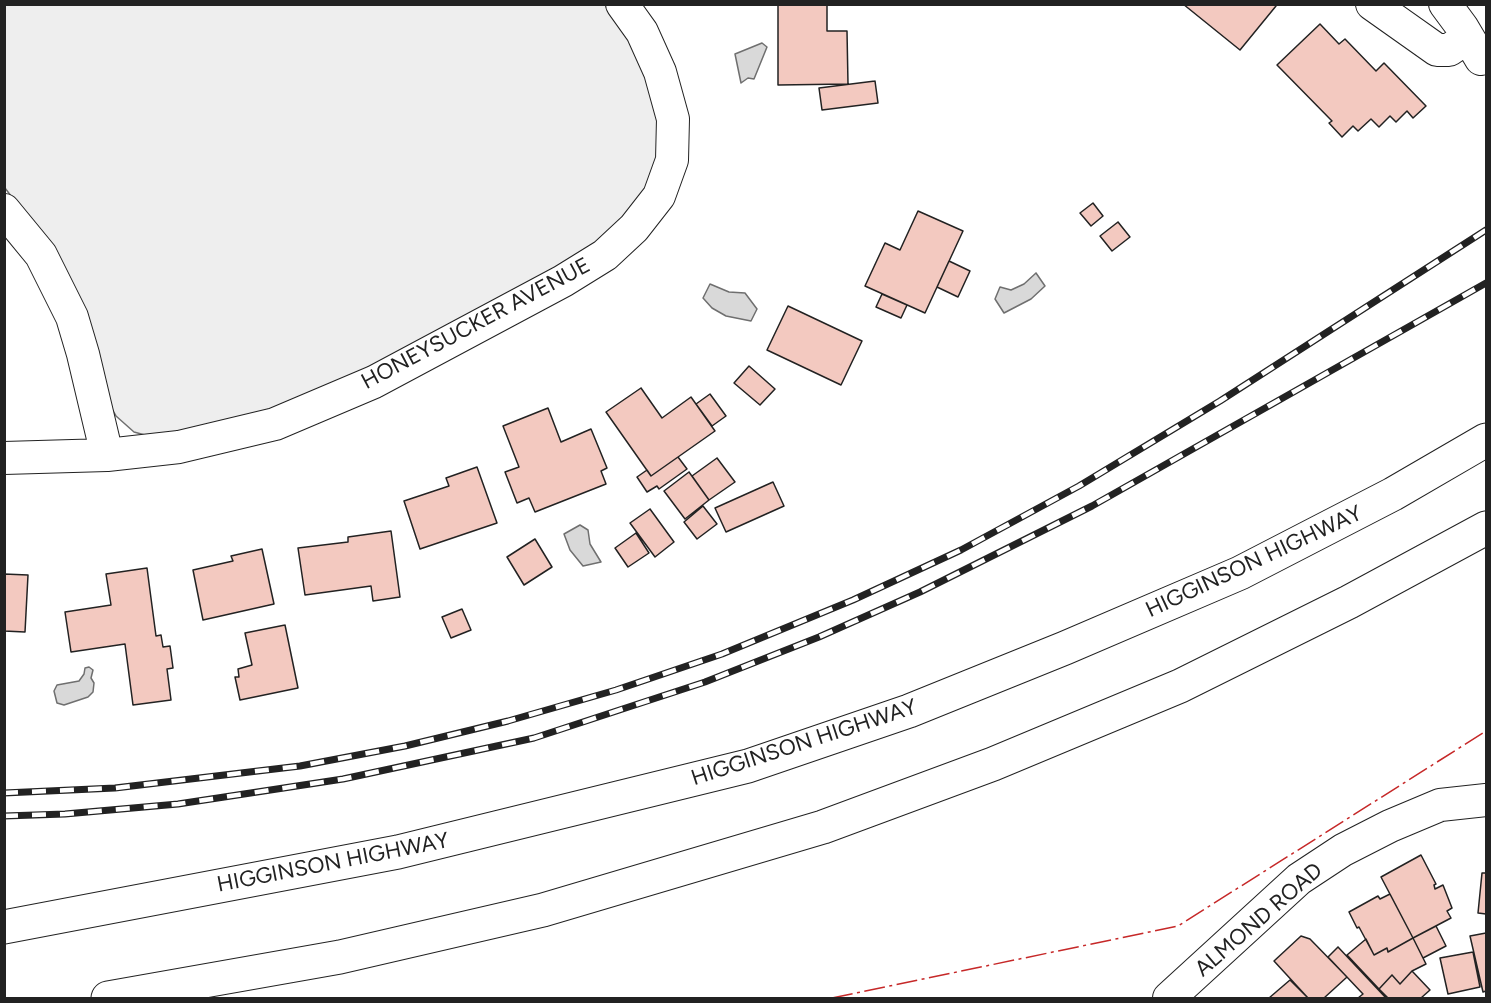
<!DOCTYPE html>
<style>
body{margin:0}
#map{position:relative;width:1491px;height:1003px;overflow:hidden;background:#fff;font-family:Figtree,sans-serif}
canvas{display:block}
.frame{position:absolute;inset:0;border:6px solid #222;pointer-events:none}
</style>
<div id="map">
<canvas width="1491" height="1003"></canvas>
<div class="frame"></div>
</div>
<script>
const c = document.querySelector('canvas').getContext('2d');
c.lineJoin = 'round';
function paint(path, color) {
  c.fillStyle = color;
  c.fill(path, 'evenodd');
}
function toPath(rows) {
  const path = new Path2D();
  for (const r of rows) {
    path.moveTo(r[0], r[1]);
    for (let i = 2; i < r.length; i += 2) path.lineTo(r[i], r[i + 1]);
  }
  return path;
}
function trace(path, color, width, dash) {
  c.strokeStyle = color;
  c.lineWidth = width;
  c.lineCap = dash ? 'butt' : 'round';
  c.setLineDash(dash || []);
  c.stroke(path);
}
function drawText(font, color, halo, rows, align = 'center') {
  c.font = font + ' Figtree,sans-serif';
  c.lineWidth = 4.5;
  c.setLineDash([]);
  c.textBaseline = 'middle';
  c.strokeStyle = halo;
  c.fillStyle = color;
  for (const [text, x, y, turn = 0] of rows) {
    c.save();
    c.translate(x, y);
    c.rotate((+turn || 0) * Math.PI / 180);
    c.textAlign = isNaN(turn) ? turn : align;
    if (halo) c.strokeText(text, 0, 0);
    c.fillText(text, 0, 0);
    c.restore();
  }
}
const green = toPath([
 [5,5,606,5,639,52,658,111,661,160,649,199,598,247,349,379,226,428,163,440,134,432,116,416,96,382,41,236,5,188,5,5]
]);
paint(green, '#eee');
trace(green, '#6f6f6f', 1.5);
const water = toPath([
 [762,43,767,47,754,79,748,78,741,83,735,54,762,43],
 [1036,273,1045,286,1031,299,1004,313,995,299,1000,287,1011,290,1024,284,1036,273],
 [710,284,729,292,745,293,757,309,751,321,726,316,712,308,703,298,710,284],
 [580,525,588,530,590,544,601,562,583,566,570,550,564,534,580,525],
 [89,667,93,670,91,678,94,683,93,692,88,697,64,705,57,703,54,691,57,685,79,681,84,674,85,668,89,667]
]);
paint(water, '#d9d9d9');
trace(water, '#6f6f6f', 1.5);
const building = toPath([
 [778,4,827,4,827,31,847,31,848,84,778,85,778,4],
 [1183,4,1275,4,1276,6,1240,50,1183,4],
 [1320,24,1339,44,1345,39,1376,71,1384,63,1426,106,1413,118,1407,111,1396,122,1390,116,1379,127,1371,119,1358,131,1353,126,1342,137,1329,123,1332,121,1277,65,1320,24],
 [875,81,878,103,822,110,819,88,875,81],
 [1093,203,1103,216,1091,226,1080,213,1093,203],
 [918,211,963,231,925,313,865,286,885,243,900,250,918,211],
 [1118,222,1130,237,1112,251,1100,236,1118,222],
 [949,261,970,271,958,297,937,287,949,261],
 [882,294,907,305,901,318,876,307,882,294],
 [788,306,862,341,841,385,767,350,788,306],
 [749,366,775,389,760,405,734,383,749,366],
 [641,388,662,418,691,397,715,431,651,476,606,412,641,388],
 [710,394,726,416,712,426,696,404,710,394],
 [548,408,561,442,591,429,607,468,601,471,606,484,535,512,529,498,517,503,505,472,519,467,503,426,548,408],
 [678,457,687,469,659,489,657,486,647,492,637,477,647,470,651,476,678,457],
 [717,458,735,482,709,500,692,476,717,458],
 [477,467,497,523,420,549,404,501,449,486,446,478,477,467],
 [689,472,709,500,685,519,664,491,689,472],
 [773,482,784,506,726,532,715,508,773,482],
 [703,506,717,524,697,539,684,522,703,506],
 [650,509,674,542,655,557,630,523,650,509],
 [391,531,400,597,373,601,371,586,305,595,298,548,348,542,348,537,391,531],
 [636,533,649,553,628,567,615,548,636,533],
 [535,539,552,567,524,585,507,557,535,539],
 [262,549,274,604,203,620,193,570,233,561,231,556,262,549],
 [147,568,156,636,161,635,163,647,170,646,173,668,167,669,171,700,133,705,125,644,71,652,65,612,111,605,106,574,147,568],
 [4,574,28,575,25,632,4,631,4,574],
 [462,609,471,630,451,638,442,617,462,609],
 [285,625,298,688,240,700,235,677,239,677,238,669,252,665,245,633,285,625],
 [1421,855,1436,884,1434,885,1435,889,1443,885,1452,908,1447,911,1451,918,1413,938,1381,877,1421,855],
 [1486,865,1486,914,1478,913,1482,873,1486,873,1486,865],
 [1390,894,1413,938,1388,952,1387,948,1374,955,1359,927,1357,928,1349,912,1378,896,1380,899,1390,894],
 [1436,926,1446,946,1423,958,1413,938,1436,926],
 [1486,933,1486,991,1483,992,1470,936,1486,933],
 [1301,936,1310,939,1347,977,1324,998,1308,998,1274,961,1301,936],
 [1413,938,1426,964,1412,971,1400,984,1392,975,1379,989,1347,955,1366,939,1374,955,1387,948,1388,952,1413,938],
 [1338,947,1386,998,1358,998,1363,994,1328,957,1338,947],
 [1473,952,1480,987,1448,994,1440,958,1473,952],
 [1412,971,1430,990,1421,998,1388,998,1379,989,1392,975,1400,984,1412,971],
 [1290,980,1308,998,1269,998,1290,980]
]);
paint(building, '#f3c9c0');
trace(building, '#222', 1.5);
const street = toPath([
 [1372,4,1437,50,1449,50,1468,37],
 [1445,4,1462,27,1481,59],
 [4,210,41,255,72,317,83,354,107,455,4,458],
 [107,455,179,447,275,424,374,382,563,281,605,255,634,228,659,196,672,160,673,119,660,72,642,32,622,4],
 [1169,998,1299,879,1343,850,1390,826,1440,805,1486,800]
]);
const highway = toPath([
 [4,927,398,852,748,766,909,711,1065,648,1240,573,1393,494,1486,440],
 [108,998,340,957,543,910,823,827,993,764,1180,686,1349,602,1486,528]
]);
trace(street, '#222', 34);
trace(highway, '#222', 35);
trace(street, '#fff', 32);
trace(highway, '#fff', 33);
const rail = toPath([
 [4,793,115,788,199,778,300,766,405,746,508,721,616,690,722,654,853,600,961,550,1079,486,1220,401,1486,230],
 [4,816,65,814,178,804,343,779,534,738,705,682,819,637,920,592,1092,506,1486,283]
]);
trace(rail, '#222', 7);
trace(rail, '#fff', 4.5, [14]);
trace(toPath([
 [832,998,1178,926,1486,731]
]), '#c62828', 1.5, [21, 4.5, 3, 4.5]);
drawText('22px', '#222', '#fff', [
 ["HONEYSUCKER AVENUE",476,324,-28],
 ["HIGGINSON HIGHWAY",1254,562,-25],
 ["HIGGINSON HIGHWAY",804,743,-18],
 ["HIGGINSON HIGHWAY",333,863,-11],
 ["ALMOND ROAD",1259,920,-41]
]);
</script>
